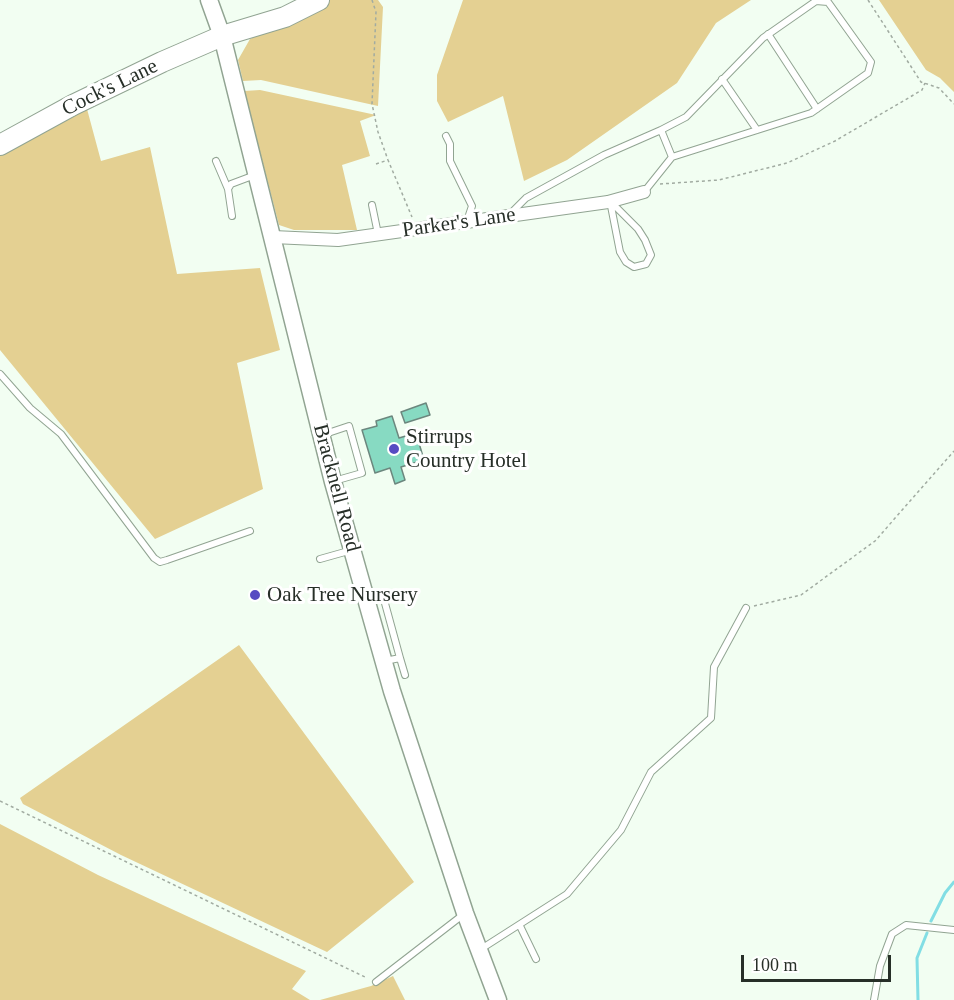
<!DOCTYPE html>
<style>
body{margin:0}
#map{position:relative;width:954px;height:1000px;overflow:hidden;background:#f2fef2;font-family:Georgia,serif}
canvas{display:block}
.scale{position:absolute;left:741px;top:955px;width:150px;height:27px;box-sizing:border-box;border:3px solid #272f28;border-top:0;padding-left:8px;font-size:18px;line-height:21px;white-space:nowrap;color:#272f28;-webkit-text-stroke:4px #fff;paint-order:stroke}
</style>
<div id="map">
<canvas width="954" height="1000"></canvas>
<div class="scale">100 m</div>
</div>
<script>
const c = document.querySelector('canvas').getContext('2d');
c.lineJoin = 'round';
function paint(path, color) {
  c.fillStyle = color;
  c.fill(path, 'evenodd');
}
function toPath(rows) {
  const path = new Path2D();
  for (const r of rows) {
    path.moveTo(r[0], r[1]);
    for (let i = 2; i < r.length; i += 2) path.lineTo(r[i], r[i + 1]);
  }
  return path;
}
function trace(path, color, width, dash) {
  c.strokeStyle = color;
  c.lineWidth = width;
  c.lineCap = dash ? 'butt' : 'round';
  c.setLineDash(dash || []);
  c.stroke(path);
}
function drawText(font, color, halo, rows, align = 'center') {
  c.font = font + ' Georgia,serif';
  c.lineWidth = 6;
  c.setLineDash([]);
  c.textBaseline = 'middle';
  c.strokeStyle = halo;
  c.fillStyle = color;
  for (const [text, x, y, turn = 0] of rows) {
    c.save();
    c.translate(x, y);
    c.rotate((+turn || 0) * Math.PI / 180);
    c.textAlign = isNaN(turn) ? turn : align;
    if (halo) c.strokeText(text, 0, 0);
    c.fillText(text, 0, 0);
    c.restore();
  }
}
paint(toPath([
 [330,0,378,0,383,7,378,106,261,80,243,81,238,60,250,39],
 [463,0,751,0,716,23,677,83,567,160,524,181,503,96,448,122,437,101,437,75],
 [879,0,954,0,954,92,940,78,926,70],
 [260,90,376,115,360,121,370,156,342,165,357,230,294,230,279,225,244,91],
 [87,109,101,161,150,147,177,274,260,268,280,350,237,363,263,489,155,539,0,350,0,153],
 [239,645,414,882,327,952,121,855,23,804,20,798],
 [0,824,98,875,306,971,292,989,310,1000,0,1000],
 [393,976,405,1000,320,1000,371,986]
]), '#e4d092');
trace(toPath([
 [931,921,945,893,954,882],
 [918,1000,917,958,927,933]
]), '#82dee4', 3);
const building = toPath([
 [426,403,430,415,405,423,401,412,426,403],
 [392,416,399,438,416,433,424,460,401,467,405,480,395,484,390,468,375,473,362,430,377,426,376,421,392,416]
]);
paint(building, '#87dac2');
trace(building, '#6c877e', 1.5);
const lane = toPath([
 [768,34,817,109],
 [722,79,757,130],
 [446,136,450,144,450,161,472,206,467,221],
 [216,161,228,189],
 [644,192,672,157,811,113,868,73,871,62,828,2,816,1,763,38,686,117,661,130,672,157],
 [610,201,638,229,645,240,651,255,646,264,634,267,626,262,620,252,610,201],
 [372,205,378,234],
 [511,213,526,198,604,155,661,130],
 [232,216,228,189,231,184,255,175],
 [0,374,30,408,61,434,154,558,160,562,167,560,250,531],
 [322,435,349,426,362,473,334,481],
 [320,559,352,550],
 [383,596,400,658,385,661],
 [400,658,405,675],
 [520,926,536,959],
 [481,949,567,894,621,830,651,772,711,718,714,667,746,608],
 [376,982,464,914],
 [874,1000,880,966,892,934,906,925,954,930]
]);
const street = toPath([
 [273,237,338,240,608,202,644,192]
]);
const secondary = toPath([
 [209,0,222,36,333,482,392,691,465,913,498,1000]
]);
const primary = toPath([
 [0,145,73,105,162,62,222,36,285,17,319,0]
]);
trace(lane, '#91a492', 8);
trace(street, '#91a492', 14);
trace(secondary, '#91a492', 19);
trace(primary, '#91a492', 22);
trace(toPath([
 [372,0,376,12,372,104,378,132,388,160],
 [868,0,921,82,939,88,954,104],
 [376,164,388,160,412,217],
 [660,184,719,180,787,163,835,141,922,90,925,83],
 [754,606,801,595,875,541,954,451],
 [0,801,367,978]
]), '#a1aba1', 1.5, [3, 3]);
trace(lane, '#fff', 6);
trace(street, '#fff', 12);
trace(secondary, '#fff', 16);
trace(primary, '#fff', 20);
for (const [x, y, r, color] of [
 [394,449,6,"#564bc2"],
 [255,595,6,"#564bc2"]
]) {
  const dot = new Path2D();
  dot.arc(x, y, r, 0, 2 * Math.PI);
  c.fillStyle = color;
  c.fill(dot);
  trace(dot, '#fff', 2);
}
drawText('21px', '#272f28', '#fff', [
 ["Cock's Lane",110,88,-26],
 ["Parker's Lane",459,223,-8],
 ["Bracknell Road",336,488,75]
]);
drawText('21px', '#272f28', '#fff', [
 ["Stirrups",406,437],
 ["Country Hotel",406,461],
 ["Oak Tree Nursery",267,595]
], 'left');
</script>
